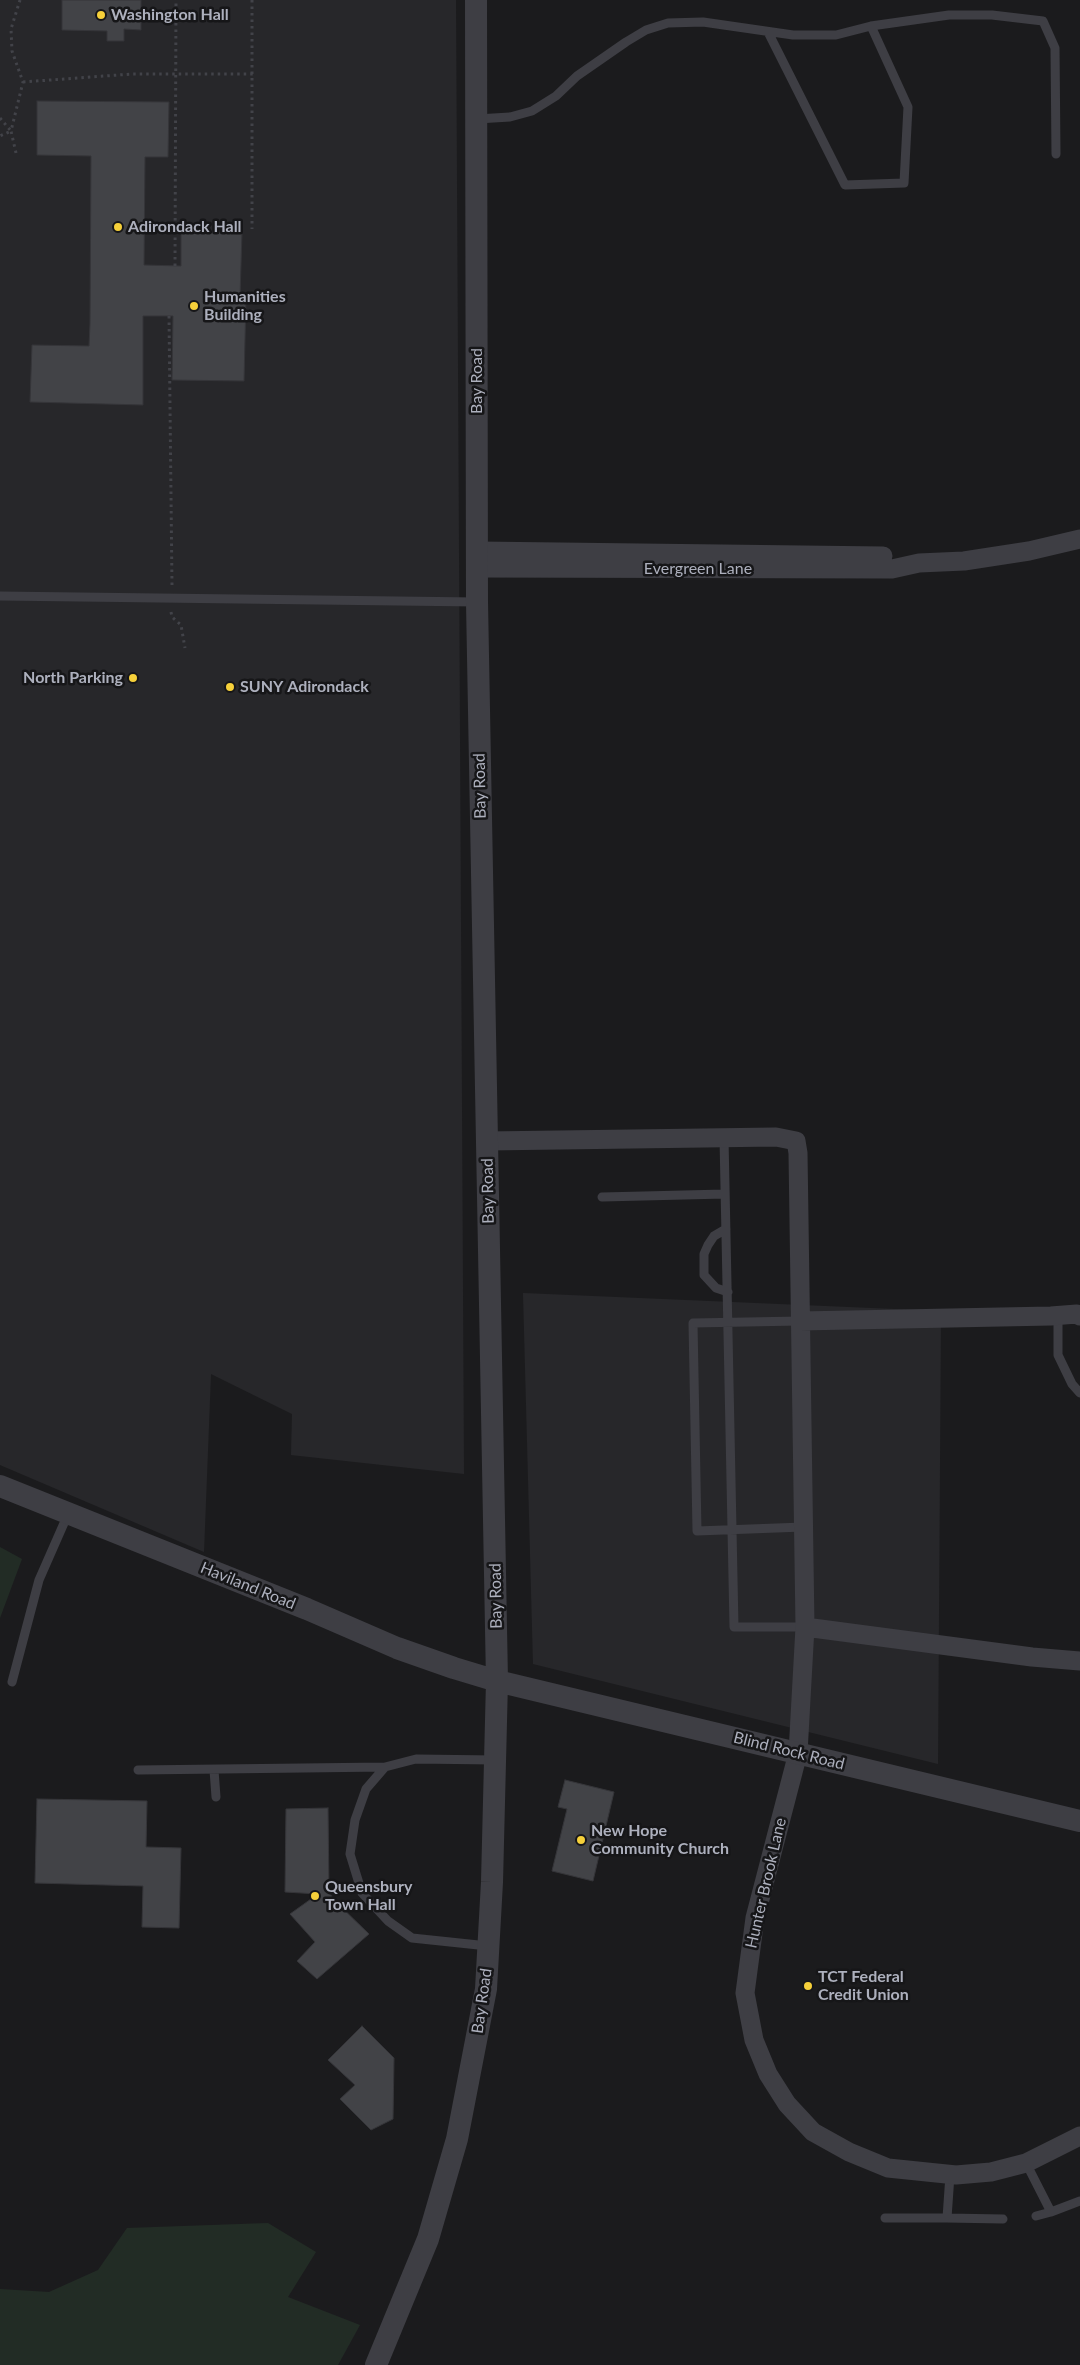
<!DOCTYPE html>
<style>
body{margin:0}
canvas{display:block;background:#1b1b1d}
</style>
<canvas width="1080" height="2365"></canvas>
<script>
const c = document.querySelector('canvas').getContext('2d');
c.lineJoin = 'round';
function paint(path, color) {
  c.fillStyle = color;
  c.fill(path, 'evenodd');
}
function toPath(rows) {
  const path = new Path2D();
  for (const r of rows) {
    path.moveTo(r[0], r[1]);
    for (let i = 2; i < r.length; i += 2) path.lineTo(r[i], r[i + 1]);
  }
  return path;
}
function trace(path, color, width, dash) {
  c.strokeStyle = color;
  c.lineWidth = width;
  c.lineCap = dash ? 'butt' : 'round';
  c.setLineDash(dash || []);
  c.stroke(path);
}
function drawText(font, color, halo, rows, align = 'center') {
  c.font = font + ' Lato,sans-serif';
  c.lineWidth = 5;
  c.setLineDash([]);
  c.textBaseline = 'middle';
  c.strokeStyle = halo;
  c.fillStyle = color;
  for (const [text, x, y, turn = 0] of rows) {
    c.save();
    c.translate(x, y);
    c.rotate((+turn || 0) * Math.PI / 180);
    c.textAlign = isNaN(turn) ? turn : align;
    if (halo) c.strokeText(text, 0, 0);
    c.fillText(text, 0, 0);
    c.restore();
  }
}
paint(toPath([
 [0,0,456,0,464,1474,291,1455,292,1414,211,1374,204,1552,0,1465],
 [523,1293,941,1311,938,1764,533,1664]
]), '#27272a');
paint(toPath([
 [0,1547,22,1559,0,1618],
 [268,2223,316,2252,288,2297,360,2325,338,2365,0,2365,0,2289,49,2292,98,2270,127,2228]
]), '#222c25');
const building = toPath([
 [62,0,141,0,141,30,124,29,124,41,107,41,107,31,62,30,62,0],
 [37,101,169,102,168,157,145,157,144,265,181,266,181,231,242,232,240,297,246,297,244,381,172,380,173,316,143,316,143,405,30,402,32,345,89,346,90,324,91,156,37,155,37,101],
 [565,1780,614,1792,593,1881,552,1871,567,1809,558,1807,565,1780],
 [37,1799,147,1801,146,1847,181,1848,179,1928,142,1927,143,1886,35,1883,37,1799],
 [328,1808,329,1892,334,1900,369,1934,317,1979,297,1961,315,1942,290,1914,318,1894,285,1892,286,1809,328,1808],
 [362,2026,394,2058,393,2119,371,2130,340,2099,355,2085,328,2060,362,2026]
]);
paint(building, '#424347');
trace(building, '#353539', 1);
trace(toPath([
 [252,0,252,229],
 [23,82,132,74,253,74],
 [0,118,11,131,0,136],
 [16,153,11,131,23,82,12,51,11,29,20,0],
 [175,266,176,0],
 [169,316,172,585],
 [171,612,172,617,181,625,185,648]
]), '#424349', 3, [2.5, 4]);
trace(toPath([
 [768,32,845,185,904,183,908,107,871,26],
 [477,119,510,117,532,111,556,96,577,76,626,42,646,30,668,23,703,22,793,35,836,35,871,26,949,15,992,15,1043,21,1055,48,1056,154],
 [0,596,477,602],
 [724,1138,734,1627,805,1627],
 [602,1197,725,1194],
 [726,1229,714,1236,708,1245,704,1254,704,1275,716,1288,728,1292],
 [1058,1315,1058,1355,1072,1384,1080,1393],
 [800,1321,693,1323,697,1531,803,1527],
 [12,1682,39,1580,68,1514],
 [138,1770,385,1767],
 [214,1770,216,1797],
 [488,1946,412,1938,388,1921,362,1893,350,1854,355,1820,366,1789,385,1767,416,1759,495,1760],
 [1026,2163,1051,2212,1080,2201],
 [1036,2216,1051,2212],
 [885,2218,947,2218,950,2175],
 [947,2218,1003,2219]
]), '#3e3e44', 9);
trace(toPath([
 [478,551,883,556],
 [477,568,892,569,919,563,964,561,1029,551,1080,539],
 [487,1141,776,1137,796,1141,798,1153,805,1627],
 [800,1321,1051,1316,1077,1314,1080,1316],
 [1080,1661,1032,1657,805,1627,798,1753,755,1918,745,1993,754,2040,768,2074,787,2104,813,2132,849,2152,888,2168,956,2175,991,2172,1026,2163,1080,2136]
]), '#3e3e44', 19);
trace(toPath([
 [0,1486,307,1609,397,1648,454,1668,497,1681,1080,1821],
 [376,2365,428,2239,457,2139,486,1989,492,1882,497,1681,477,602,476,0]
]), '#3e3e44', 22);
for (const [x, y, r, color] of [
 [101,15,5,"#f6d03a"],
 [118,227,5,"#f6d03a"],
 [194,306,5,"#f6d03a"],
 [133,678,5,"#f6d03a"],
 [230,687,5,"#f6d03a"],
 [581,1840,5,"#f6d03a"],
 [315,1896,5,"#f6d03a"],
 [808,1986,5,"#f6d03a"]
]) {
  const dot = new Path2D();
  dot.arc(x, y, r, 0, 2 * Math.PI);
  c.fillStyle = color;
  c.fill(dot);
  trace(dot, '#161618', 2);
}
drawText('bold 16px', '#adb0bd', '#161618', [
 ["Washington Hall",111,15],
 ["Adirondack Hall",128,227],
 ["Humanities",204,297],
 ["Building",204,315],
 ["North Parking",123,678,"right"],
 ["SUNY Adirondack",240,687],
 ["New Hope",591,1831],
 ["Community Church",591,1849],
 ["Queensbury",325,1887],
 ["Town Hall",325,1905],
 ["TCT Federal",818,1977],
 ["Credit Union",818,1995]
], 'left');
drawText('16px', '#adb0bd', '#161618', [
 ["Bay Road",477,381,-90],
 ["Evergreen Lane",698,569],
 ["Bay Road",480,786,-91],
 ["Bay Road",488,1191,-91],
 ["Haviland Road",248,1586,22],
 ["Bay Road",496,1596,-91],
 ["Blind Rock Road",789,1751,14],
 ["Hunter Brook Lane",766,1883,-77],
 ["Bay Road",482,2001,-82]
]);
</script>
